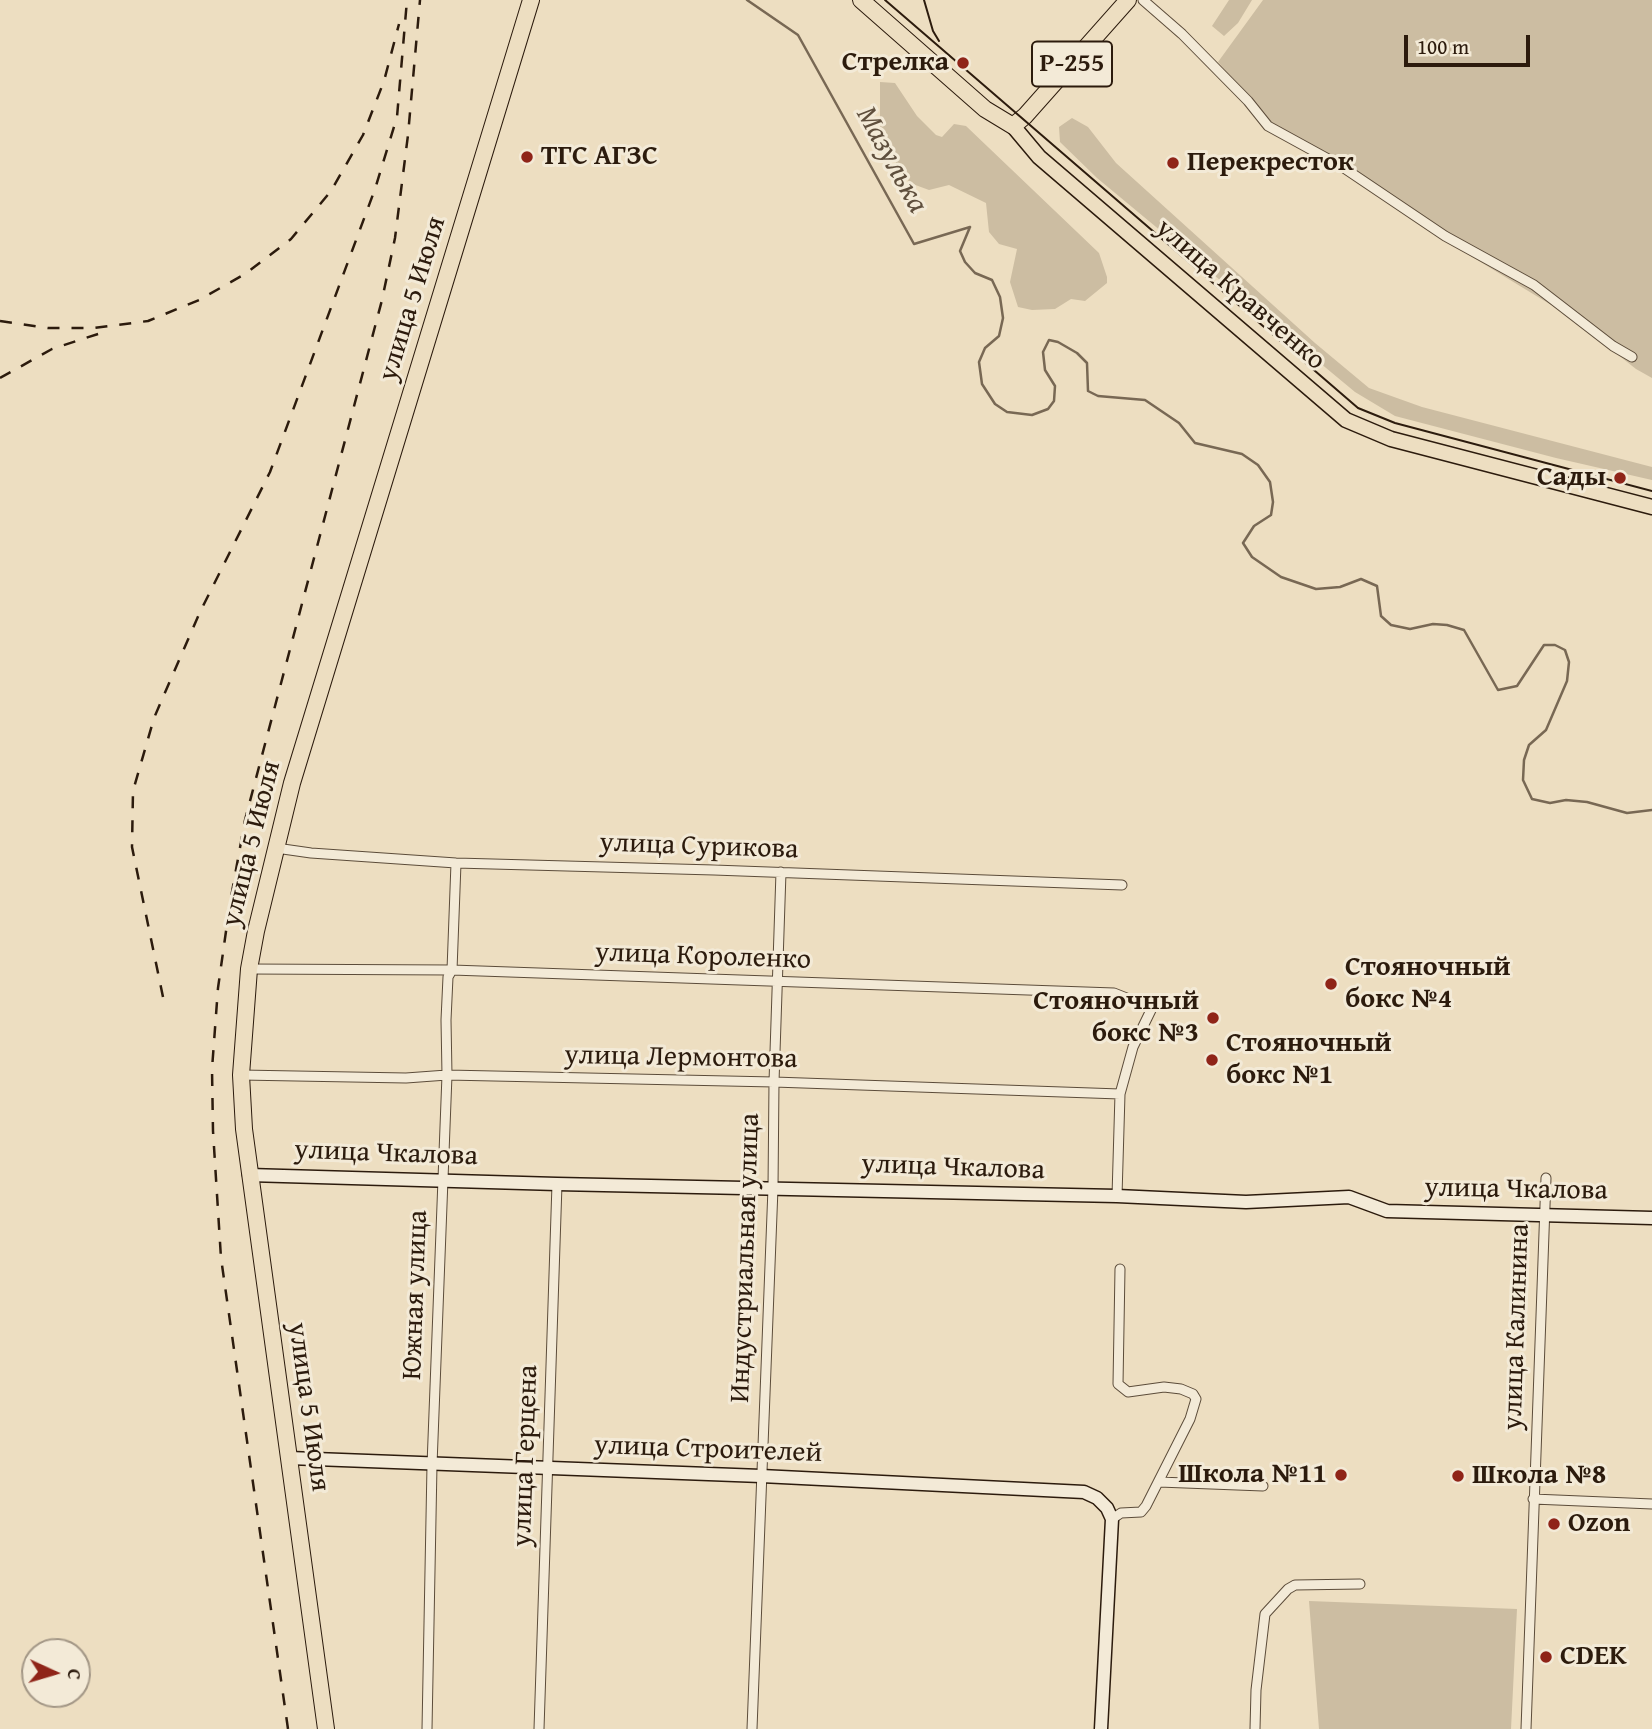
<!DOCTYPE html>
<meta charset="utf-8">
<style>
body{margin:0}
#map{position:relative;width:1652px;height:1729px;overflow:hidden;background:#eddec1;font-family:"Gentium Book Plus",serif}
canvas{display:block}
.north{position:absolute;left:21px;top:1638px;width:70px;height:70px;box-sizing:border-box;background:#f3ead7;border:2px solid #a39786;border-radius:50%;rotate:94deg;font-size:19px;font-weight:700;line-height:28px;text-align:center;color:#2c1b0d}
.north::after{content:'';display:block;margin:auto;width:24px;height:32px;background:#8f2418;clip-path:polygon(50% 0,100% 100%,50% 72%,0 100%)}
.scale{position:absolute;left:1404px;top:35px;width:126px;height:32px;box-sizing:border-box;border:4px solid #2c1b0d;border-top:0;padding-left:9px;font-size:21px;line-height:24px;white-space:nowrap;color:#2c1b0d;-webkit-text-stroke:5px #f3ead7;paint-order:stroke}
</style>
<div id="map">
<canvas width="1652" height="1729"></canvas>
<div class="north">С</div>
<div class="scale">100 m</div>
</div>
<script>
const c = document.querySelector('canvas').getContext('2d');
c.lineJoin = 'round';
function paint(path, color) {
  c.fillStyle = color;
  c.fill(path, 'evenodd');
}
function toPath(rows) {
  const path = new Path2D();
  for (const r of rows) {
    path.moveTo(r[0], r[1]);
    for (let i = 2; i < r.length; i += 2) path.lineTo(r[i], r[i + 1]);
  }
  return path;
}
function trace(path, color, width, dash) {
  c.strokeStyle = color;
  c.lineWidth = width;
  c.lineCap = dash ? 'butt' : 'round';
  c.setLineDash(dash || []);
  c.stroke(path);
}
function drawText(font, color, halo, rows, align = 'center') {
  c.font = font + ' "Gentium Book Plus",serif';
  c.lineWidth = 6;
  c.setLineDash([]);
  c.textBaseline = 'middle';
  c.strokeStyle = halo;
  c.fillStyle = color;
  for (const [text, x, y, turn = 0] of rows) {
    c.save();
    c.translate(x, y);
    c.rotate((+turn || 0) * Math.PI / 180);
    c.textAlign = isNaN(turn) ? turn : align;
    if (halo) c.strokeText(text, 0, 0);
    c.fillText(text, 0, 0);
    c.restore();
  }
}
paint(toPath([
 [1229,0,1252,0,1238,23,1224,36,1212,26],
 [1263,0,1652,0,1652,378,1636,369,1566,314,1428,230,1274,126,1218,62],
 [880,82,895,83,917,116,936,135,942,137,954,124,966,126,1099,253,1107,277,1107,283,1085,301,1071,299,1055,309,1032,310,1018,307,1010,282,1017,249,999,244,989,232,986,203,949,185,929,190,910,183,880,139],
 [1072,118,1088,127,1116,163,1315,343,1369,388,1422,407,1652,467,1652,480,1556,458,1395,416,1355,392,1097,178,1060,142,1059,127],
 [1309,1601,1517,1609,1511,1729,1319,1729]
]), '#ccbda2');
trace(toPath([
 [747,0,798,35,914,244,970,227],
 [970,227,960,251,965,262,975,273,992,280,1000,297,1003,318,999,336,985,348,979,362,982,384,995,404,1007,412,1032,415,1048,409,1054,401,1055,386,1045,370,1043,352,1049,340,1058,342,1077,353,1087,363,1088,391,1098,396,1145,400,1179,423,1195,443,1242,454,1258,465,1270,482,1273,502,1271,515,1254,526,1243,543,1252,557,1281,577,1316,589,1340,587,1361,579,1377,586,1381,616,1391,625,1410,629,1433,624,1447,625,1464,630,1498,690,1517,686,1544,645,1555,645,1565,650,1569,662,1567,681,1546,730,1529,745,1524,760,1523,780,1532,799,1550,803,1566,800,1587,802,1627,813,1652,810]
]), '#786854', 2.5);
const street = toPath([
 [1143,0,1182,34,1248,101,1268,126,1341,166,1445,236,1534,285,1613,346,1632,357],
 [276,848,311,853,456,863,714,870,1122,885],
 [249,969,452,970,1114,993,1152,1008,1133,1047,1120,1094,1117,1196],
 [241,1075,406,1078,447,1075,774,1082,1120,1094],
 [1159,1482,1263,1486],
 [1533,1499,1652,1504],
 [1112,1519,1121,1513,1141,1512,1146,1506,1190,1419,1196,1399,1193,1394,1181,1389,1164,1387,1128,1392,1118,1384,1120,1269],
 [427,1729,432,1465,447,1075,446,1020,448,977,452,970,456,863],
 [539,1729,557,1184],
 [752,1729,773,1188,774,1082,781,872],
 [1255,1729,1256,1690,1265,1614,1288,1589,1295,1585,1360,1584],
 [1526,1729,1546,1178]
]);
const secondary = toPath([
 [249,1175,557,1184,1117,1196,1246,1202,1349,1197,1387,1211,1652,1218],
 [289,1458,761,1476,1084,1492,1097,1498,1107,1508,1112,1519,1101,1729]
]);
const primary = toPath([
 [1013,126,1039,157,1346,420,1391,439,1652,507]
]);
const highway = toPath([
 [861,0,985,109,1013,126,1025,116,1128,0],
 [326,1729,244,1129,241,1075,249,969,256,931,292,783,531,0]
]);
trace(street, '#5c4c3a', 11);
trace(secondary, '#2c1b0d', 15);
trace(primary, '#2c1b0d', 17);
trace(highway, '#2c1b0d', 18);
trace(street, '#f3ead7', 9);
trace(secondary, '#f3ead7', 12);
trace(primary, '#eddec1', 14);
trace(highway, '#eddec1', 16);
trace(toPath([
 [885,0,1358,408,1395,423,1652,491],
 [924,0,933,31,939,41]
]), '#2c1b0d', 2);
trace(toPath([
 [0,321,48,328,93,328,148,321,199,300,245,274,291,239,331,191,363,135,384,81,399,24],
 [0,378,52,349,101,333],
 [163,997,132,847,133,791,154,718,200,612,270,472,375,189,397,117,407,0],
 [288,1729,221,1258,213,1131,212,1069,218,988,230,903,245,820,382,300,395,238,408,135,420,0]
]), '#2c1b0d', 2.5, [12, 12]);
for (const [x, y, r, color] of [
 [963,63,7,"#8f2418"],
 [527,157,7,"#8f2418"],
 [1173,163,7,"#8f2418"],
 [1620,478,7,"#8f2418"],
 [1331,984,7,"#8f2418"],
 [1213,1018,7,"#8f2418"],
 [1212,1060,7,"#8f2418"],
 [1341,1475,7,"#8f2418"],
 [1458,1476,7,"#8f2418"],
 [1554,1524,7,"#8f2418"],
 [1546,1657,7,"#8f2418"]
]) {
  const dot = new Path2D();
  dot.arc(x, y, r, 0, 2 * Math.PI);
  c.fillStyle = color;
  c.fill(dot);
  trace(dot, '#f3ead7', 2.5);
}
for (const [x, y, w] of [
 [1072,64,80]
]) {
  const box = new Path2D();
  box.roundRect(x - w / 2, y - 22.5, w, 45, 5);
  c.fillStyle = '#f3ead7';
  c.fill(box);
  trace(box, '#2c1b0d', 2);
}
drawText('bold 26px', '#2c1b0d', null, [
 ["Р-255",1072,64]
]);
drawText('bold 28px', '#2c1b0d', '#f3ead7', [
 ["Стрелка",949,63,"right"],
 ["ТГС АГЗС",541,157],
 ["Перекресток",1187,163],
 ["Сады",1606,478,"right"],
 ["Стояночный",1345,968],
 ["бокс №4",1345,1000],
 ["Стояночный",1199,1002,"right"],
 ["бокс №3",1199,1034,"right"],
 ["Стояночный",1226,1044],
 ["бокс №1",1226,1076],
 ["Школа №11",1327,1475,"right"],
 ["Школа №8",1472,1476],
 ["Ozon",1568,1524],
 ["CDEK",1560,1657]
], 'left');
drawText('28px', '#2c1b0d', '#f3ead7', [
 ["улица Кравченко",1240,295,41],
 ["улица 5 Июля",413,299,-73],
 ["улица 5 Июля",252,844,-76],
 ["улица Сурикова",699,847,2],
 ["улица Короленко",703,957,2],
 ["улица Лермонтова",681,1058,1],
 ["улица Чкалова",386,1154,2],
 ["улица Чкалова",953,1168,2],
 ["улица Чкалова",1516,1190,1],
 ["Индустриальная улица",746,1258,-88],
 ["Южная улица",416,1295,-88],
 ["улица Калинина",1517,1327,-88],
 ["улица 5 Июля",308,1407,82],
 ["улица Строителей",708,1450,2],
 ["улица Герцена",526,1456,-88]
]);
drawText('italic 30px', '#5f4f3d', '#f3ead7', [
 ["Мазулька",891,160,61]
]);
</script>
